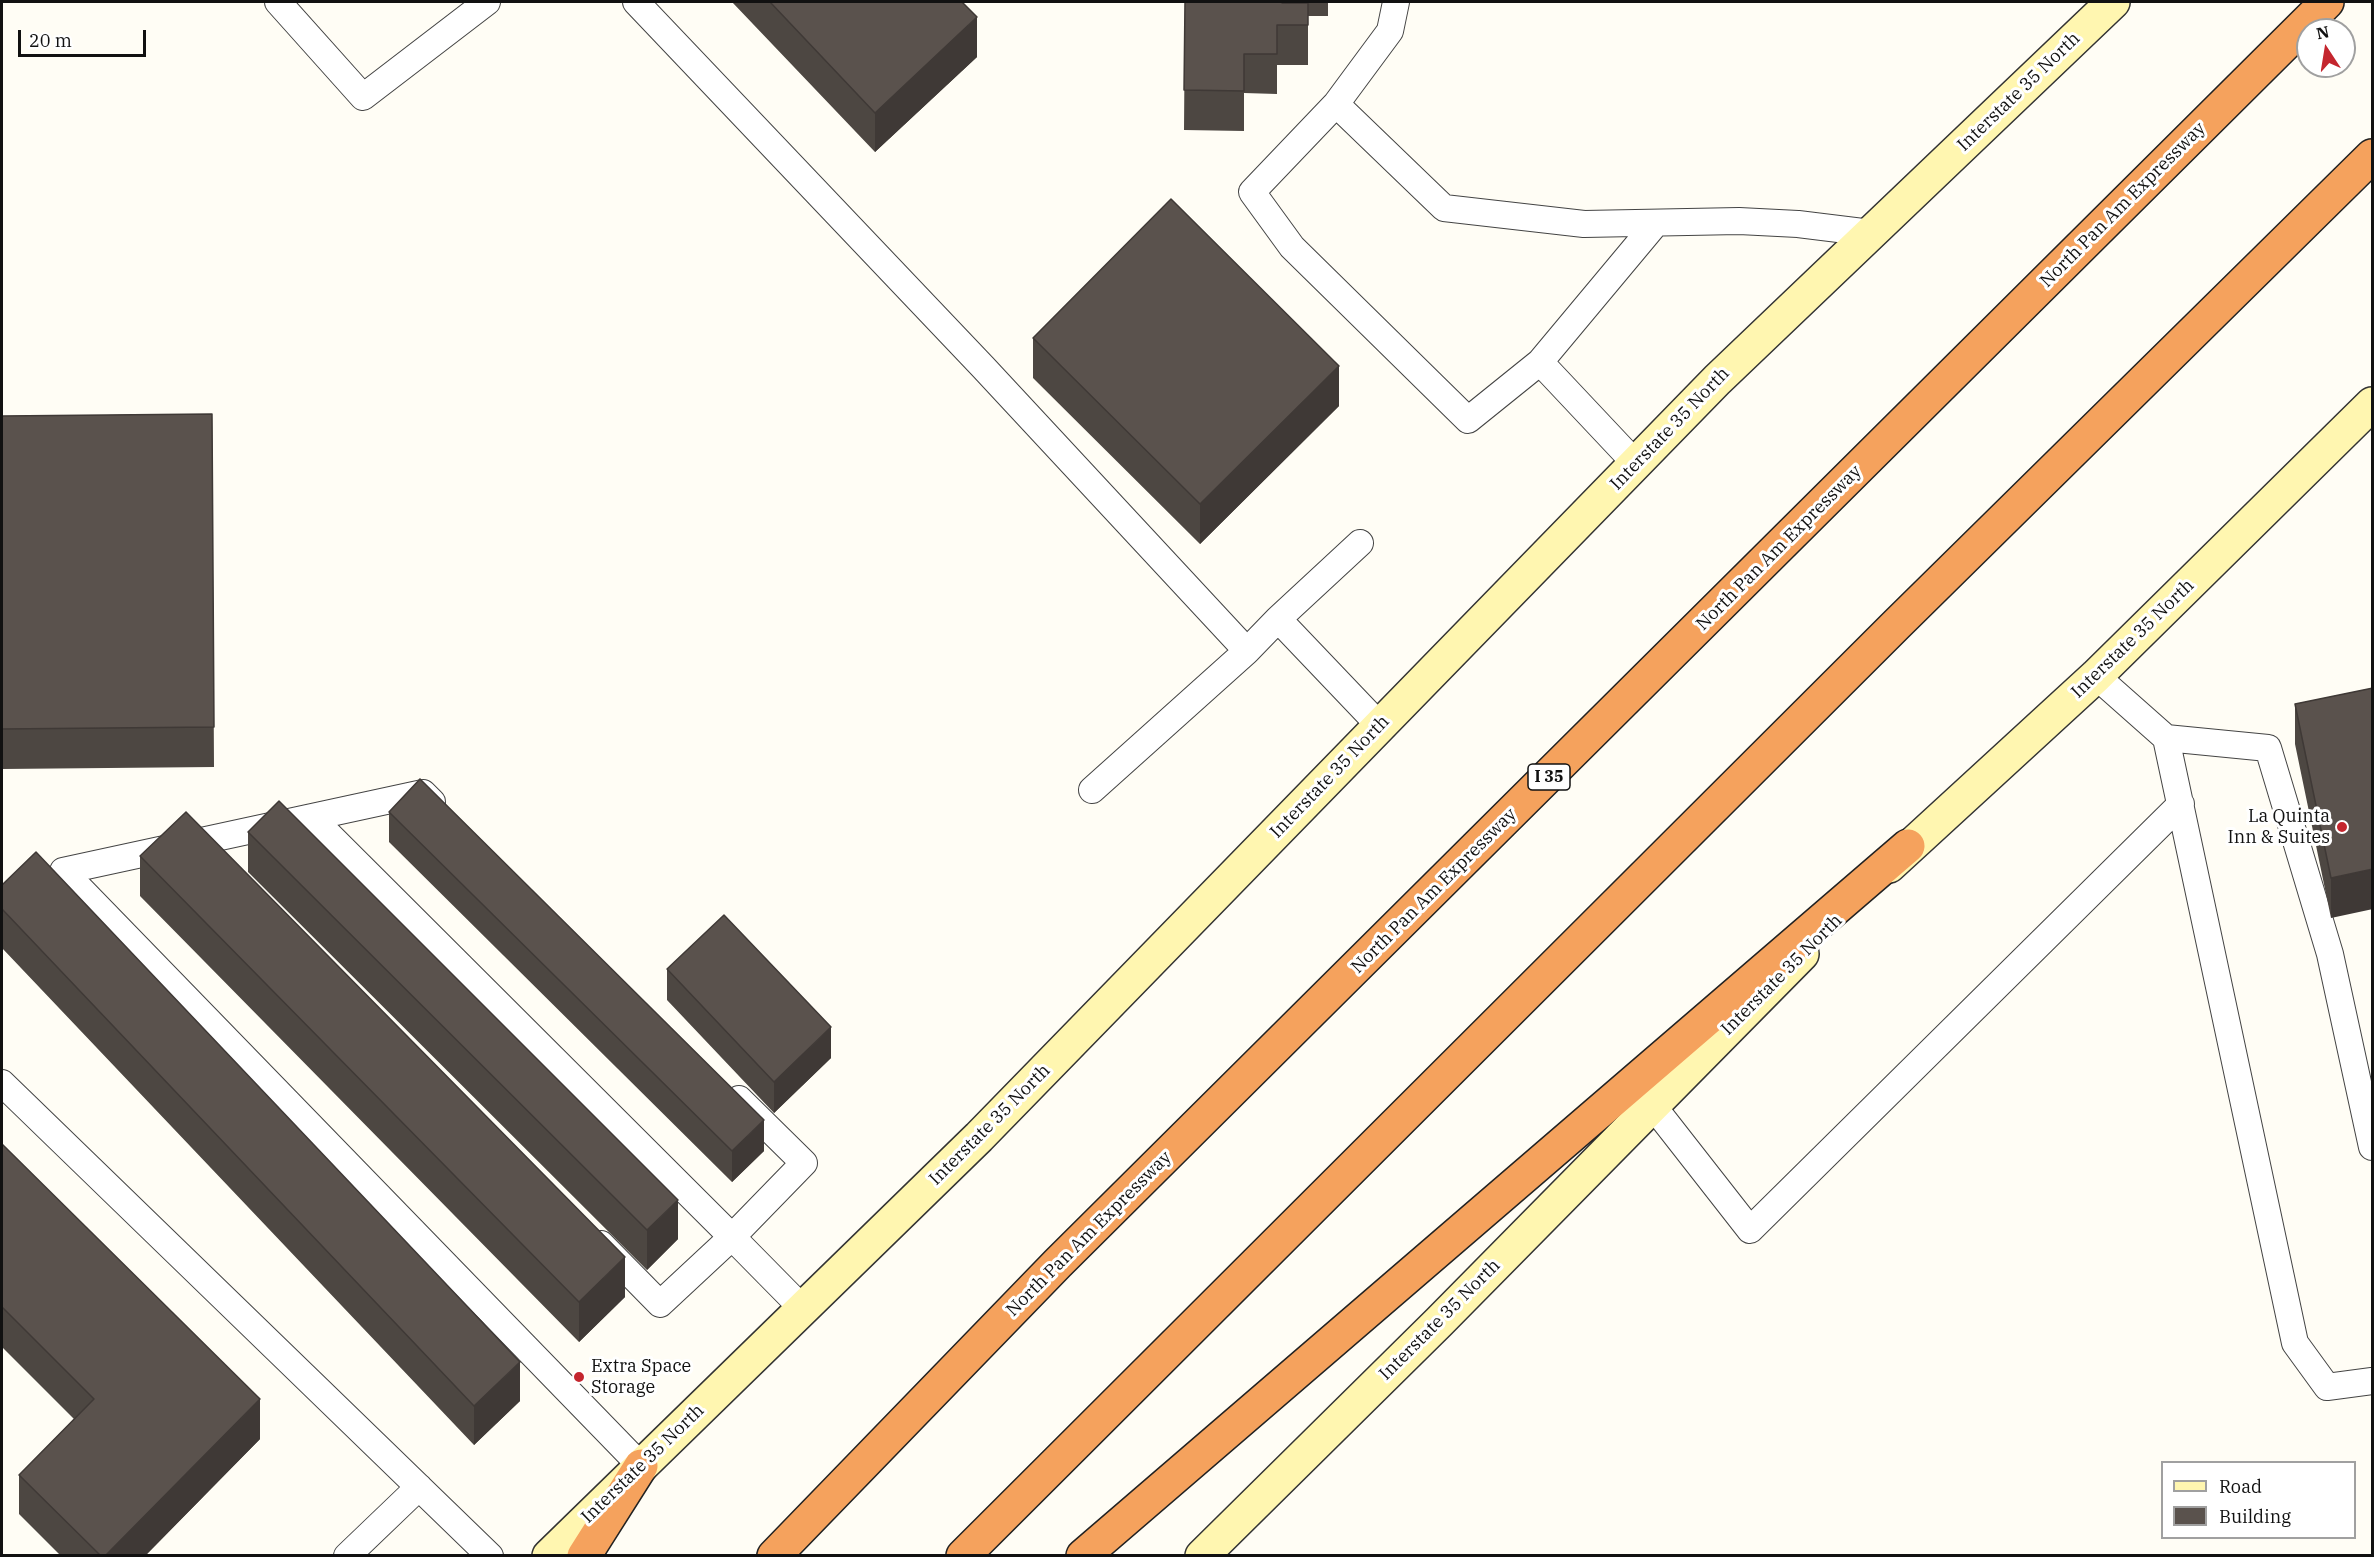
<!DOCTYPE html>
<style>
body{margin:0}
#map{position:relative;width:2374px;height:1557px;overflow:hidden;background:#fffdf5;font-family:"IBM Plex Serif",serif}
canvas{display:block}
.frame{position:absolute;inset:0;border:3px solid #111;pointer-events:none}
.legend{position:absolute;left:2161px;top:1461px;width:195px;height:78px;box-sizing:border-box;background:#fff;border:2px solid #a0a0a0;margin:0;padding:8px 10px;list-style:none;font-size:18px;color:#111}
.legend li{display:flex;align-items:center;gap:12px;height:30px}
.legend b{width:30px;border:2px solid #a0a0a0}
.north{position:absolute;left:2296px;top:18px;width:60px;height:60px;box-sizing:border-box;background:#fff;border:2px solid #a0a0a0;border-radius:50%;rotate:348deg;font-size:16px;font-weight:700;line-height:24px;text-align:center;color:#111}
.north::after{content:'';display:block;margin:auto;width:21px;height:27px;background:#c4262e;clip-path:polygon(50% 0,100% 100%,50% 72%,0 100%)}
.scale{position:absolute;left:18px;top:30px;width:128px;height:27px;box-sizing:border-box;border:3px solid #111;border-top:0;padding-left:8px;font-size:18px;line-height:21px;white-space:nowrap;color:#111;-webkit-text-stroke:4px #fff;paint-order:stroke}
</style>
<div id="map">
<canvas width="2374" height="1557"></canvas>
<div class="frame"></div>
<ul class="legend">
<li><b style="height:8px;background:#fff6b0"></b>Road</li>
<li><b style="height:16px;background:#5a524d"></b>Building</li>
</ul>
<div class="north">N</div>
<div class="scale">20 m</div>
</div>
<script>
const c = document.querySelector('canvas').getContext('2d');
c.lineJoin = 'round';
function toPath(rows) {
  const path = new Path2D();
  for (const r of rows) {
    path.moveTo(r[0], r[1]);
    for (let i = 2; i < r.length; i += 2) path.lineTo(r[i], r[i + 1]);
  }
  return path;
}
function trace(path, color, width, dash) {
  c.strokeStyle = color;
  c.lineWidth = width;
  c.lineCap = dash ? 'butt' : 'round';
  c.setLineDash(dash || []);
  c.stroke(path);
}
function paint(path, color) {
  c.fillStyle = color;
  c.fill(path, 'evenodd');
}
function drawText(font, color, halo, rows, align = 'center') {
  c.font = font + ' "IBM Plex Serif",serif';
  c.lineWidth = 6;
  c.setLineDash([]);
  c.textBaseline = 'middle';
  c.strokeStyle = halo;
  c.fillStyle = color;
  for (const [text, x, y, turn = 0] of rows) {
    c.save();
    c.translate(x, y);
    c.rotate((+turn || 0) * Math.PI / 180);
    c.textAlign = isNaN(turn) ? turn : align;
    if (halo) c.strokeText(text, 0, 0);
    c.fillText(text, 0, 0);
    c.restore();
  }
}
const lane = toPath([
 [278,2,363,97,487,2],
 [636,2,983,367,1247,651],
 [1336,104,1390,31,1396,2],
 [1540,362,1656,223],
 [1636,464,1540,362,1468,420,1292,247,1252,192,1336,104,1444,208,1584,224,1739,221,1798,224,1871,233],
 [1278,619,1360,543],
 [2096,676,2166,738,2295,1343,2327,1387,2372,1381],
 [2166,738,2268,748,2330,954,2372,1147],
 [1092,790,1247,651,1278,619,1380,726],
 [432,802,423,793,63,871,641,1466],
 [312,818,732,1237,660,1304,601,1244],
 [2,1083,490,1556],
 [739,1099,804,1163,732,1237,803,1309],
 [1653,1106,1750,1230,2181,804],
 [347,1556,419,1487]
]);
const secondary = toPath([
 [1889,866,2096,676,2372,404],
 [549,1556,979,1137,1717,380,2113,2],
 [1202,1556,1439,1322,1802,954]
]);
const highway = toPath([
 [584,1556,641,1466],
 [774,1556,1058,1263,2327,2],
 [963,1556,1896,625,2372,156],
 [1083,1556,1908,846]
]);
trace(lane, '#444', 28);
trace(secondary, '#333', 36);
trace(highway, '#222', 36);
trace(lane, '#fff', 26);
trace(secondary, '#fff6b0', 33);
trace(highway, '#f5a25d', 33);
paint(toPath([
 [732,2,962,2,977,57,875,152],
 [1185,2,1328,2,1328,16,1308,16,1308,65,1277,65,1277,94,1244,93,1244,131,1184,130],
 [1033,338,1339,406,1200,544,1033,378],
 [212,414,214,767,2,769,2,416],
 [2373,688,2331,918,2295,744,2295,704],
 [389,812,764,1151,732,1182,389,842],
 [248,832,678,1239,647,1270,248,872],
 [140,856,625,1297,579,1342,140,896],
 [2,885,520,1401,474,1445,2,948],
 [667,969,831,1058,774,1113,667,1000],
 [2,1144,260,1439,145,1556,61,1556,19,1514,19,1475,74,1419,2,1347]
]), '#4d4742');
paint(toPath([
 [977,17,977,57,875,152,875,113],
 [1339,366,1339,406,1200,544,1200,504],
 [2373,869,2373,909,2331,918,2331,878],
 [831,1027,831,1058,774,1113,774,1082],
 [764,1120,764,1151,732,1182,732,1151],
 [678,1200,678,1239,647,1270,647,1230],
 [625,1257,625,1297,579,1342,579,1302],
 [520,1362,520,1401,474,1445,474,1406],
 [260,1399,260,1439,145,1556,105,1556]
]), '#3f3936');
const building = toPath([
 [770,2,962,2,977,17,875,113,770,2],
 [1185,2,1282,2,1282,3,1308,3,1308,25,1277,25,1277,54,1244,54,1244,91,1184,90,1185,2],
 [1171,199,1339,366,1200,504,1033,338,1171,199],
 [212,414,214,727,2,729,2,416,212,414],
 [2373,688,2373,869,2331,878,2295,704,2373,688],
 [420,779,764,1120,732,1151,389,812,420,779],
 [279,801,678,1200,647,1230,248,832,279,801],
 [186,812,625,1257,579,1302,140,856,186,812],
 [36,852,520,1362,474,1406,2,909,2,885,36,852],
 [724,915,831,1027,774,1082,667,969,724,915],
 [2,1144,260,1399,105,1556,101,1556,19,1475,94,1399,2,1307,2,1144]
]);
paint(building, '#5a524d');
trace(building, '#3f3936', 1.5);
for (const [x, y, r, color] of [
 [2342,827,6,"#c4262e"],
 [579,1377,6,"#c4262e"]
]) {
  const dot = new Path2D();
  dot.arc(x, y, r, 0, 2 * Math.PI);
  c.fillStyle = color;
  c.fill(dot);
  trace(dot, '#fff', 2);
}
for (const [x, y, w] of [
 [1549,777,42]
]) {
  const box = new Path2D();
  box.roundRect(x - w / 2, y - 13, w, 26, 4.5);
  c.fillStyle = '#fff';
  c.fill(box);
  trace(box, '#111', 1.5);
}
drawText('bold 16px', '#111', null, [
 ["I 35",1549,777]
]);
drawText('18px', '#111', '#fff', [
 ["Interstate 35 North",2019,92,-44],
 ["North Pan Am Expressway",2123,205,-45],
 ["Interstate 35 North",1670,429,-46],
 ["North Pan Am Expressway",1779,548,-45],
 ["Interstate 35 North",2133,639,-44],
 ["Interstate 35 North",1330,777,-46],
 ["North Pan Am Expressway",1434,891,-45],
 ["Interstate 35 North",1782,975,-45],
 ["Interstate 35 North",990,1125,-45],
 ["North Pan Am Expressway",1089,1234,-45],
 ["Interstate 35 North",1440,1320,-45],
 ["Interstate 35 North",643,1464,-44]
]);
drawText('18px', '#111', '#fff', [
 ["La Quinta",2330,817],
 ["Inn & Suites",2330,838],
 ["Extra Space",591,1367,"left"],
 ["Storage",591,1388,"left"]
], 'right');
</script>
